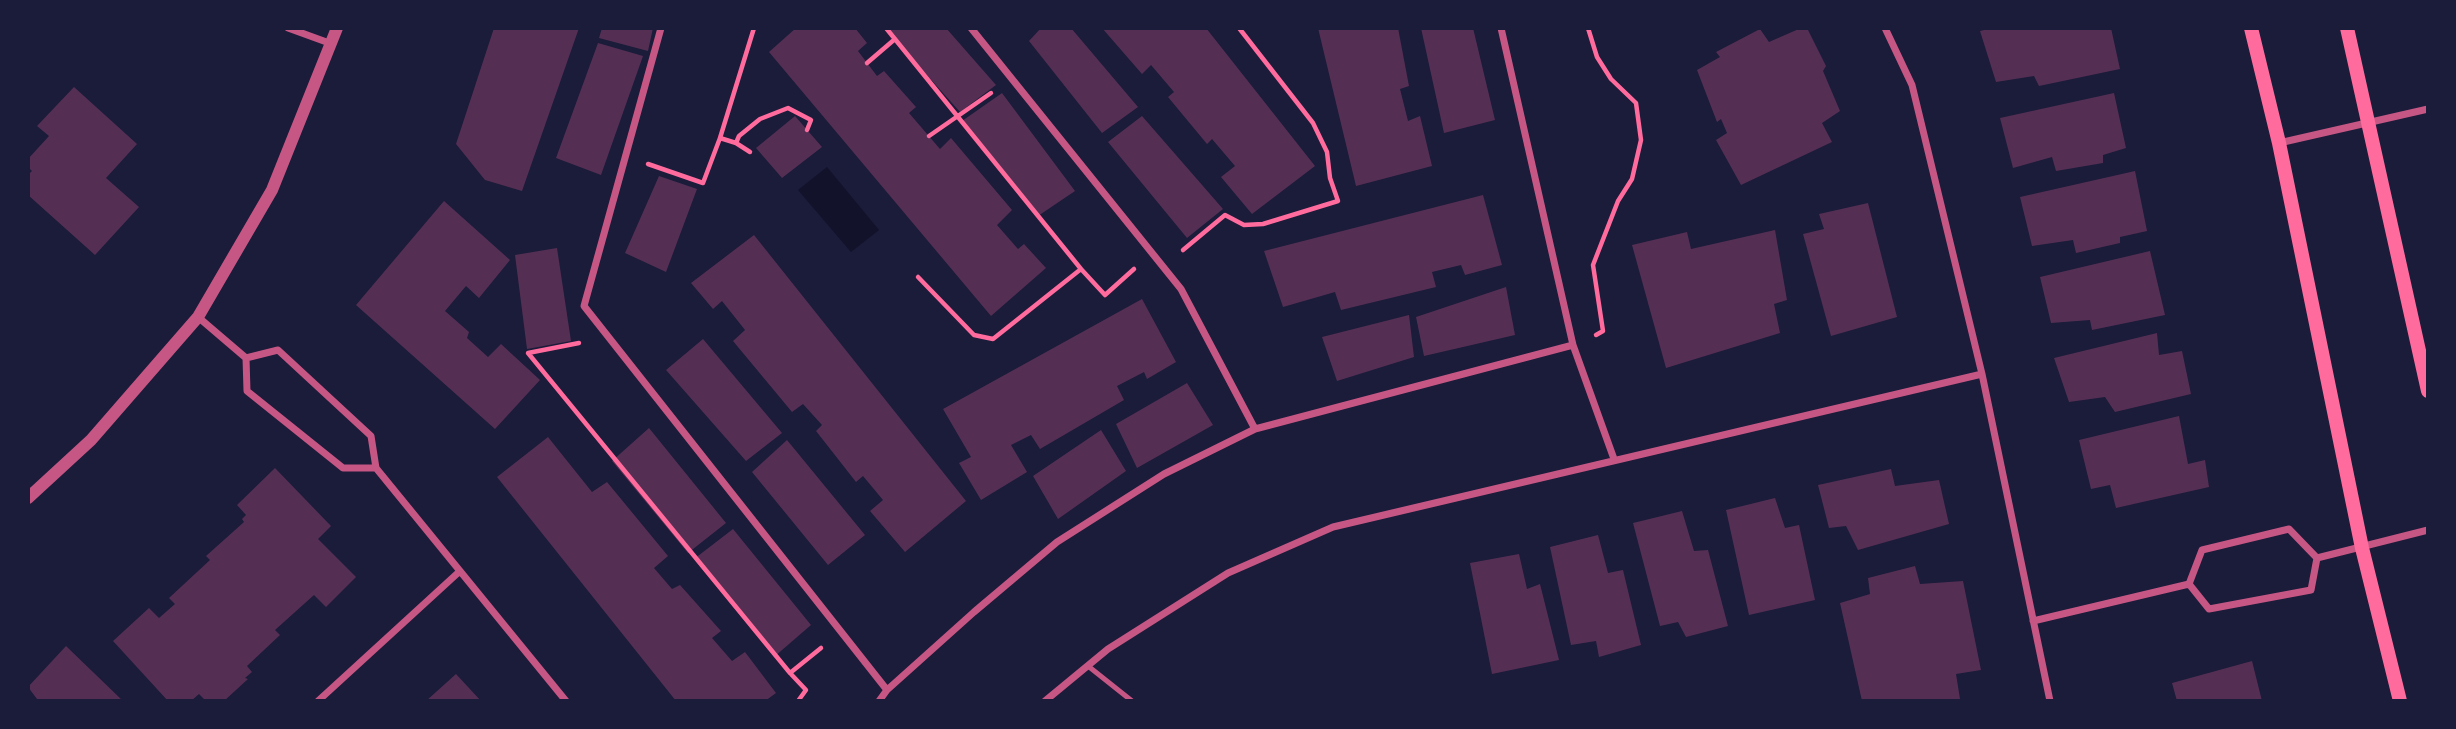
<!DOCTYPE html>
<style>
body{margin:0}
#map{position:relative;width:2456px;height:729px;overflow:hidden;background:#1b1b3a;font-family:"Noto Sans",sans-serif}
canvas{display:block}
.frame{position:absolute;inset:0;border:30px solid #1b1b3a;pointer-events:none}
</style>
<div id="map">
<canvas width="2456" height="729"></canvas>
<div class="frame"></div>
</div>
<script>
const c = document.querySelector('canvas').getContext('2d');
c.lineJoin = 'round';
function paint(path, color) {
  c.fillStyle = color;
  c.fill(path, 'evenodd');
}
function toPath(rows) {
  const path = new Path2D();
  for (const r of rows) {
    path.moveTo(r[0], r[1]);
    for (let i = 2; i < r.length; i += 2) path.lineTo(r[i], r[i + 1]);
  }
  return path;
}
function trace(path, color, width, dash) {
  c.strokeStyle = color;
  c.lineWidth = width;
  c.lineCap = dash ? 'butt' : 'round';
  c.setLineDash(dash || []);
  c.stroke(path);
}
paint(toPath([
 [827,167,879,230,851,252,798,190]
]), '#12122b');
paint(toPath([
 [494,28,579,28,522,191,485,180,456,144],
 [602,28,653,28,648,51,599,38],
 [796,28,855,28,867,43,858,51,877,76,884,71,916,107,909,113,940,149,951,138,1012,210,997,225,1018,249,1024,244,1046,268,991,316,769,52],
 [885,28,946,28,996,85,960,112],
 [1041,28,1071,28,1138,107,1102,133,1029,41],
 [1102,28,1206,28,1315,166,1252,214,1221,177,1235,166,1212,139,1207,144,1168,97,1174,92,1151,65,1142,74],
 [1318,28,1398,28,1409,86,1400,89,1408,121,1420,116,1432,166,1356,186],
 [1421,28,1473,28,1495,120,1444,133],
 [1801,28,1807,28,1826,66,1823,71,1840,111,1822,123,1832,142,1741,185,1716,140,1727,133,1721,119,1717,122,1697,70,1720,57,1716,52,1760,29,1769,42],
 [1993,28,2111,28,2120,69,2039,86,2034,76,1996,82,1980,31],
 [598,43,643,56,601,175,556,158],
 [74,87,137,144,106,178,139,207,95,255,28,195,28,175,32,171,28,167,28,159,49,136,37,126],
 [1002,93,1075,191,1038,216,962,121],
 [2114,93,2126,148,2103,155,2103,163,2056,171,2052,157,2013,168,2000,118],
 [795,116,822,147,782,178,756,148],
 [1142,116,1223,209,1187,238,1108,142],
 [2135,171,2147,231,2120,237,2120,243,2076,253,2073,240,2032,246,2020,197],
 [659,176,697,189,666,272,625,253],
 [1483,195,1502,265,1465,275,1461,265,1432,272,1436,287,1341,310,1335,292,1283,307,1264,251],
 [444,201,510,260,479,298,466,286,445,311,469,332,467,338,488,357,501,344,540,380,495,429,356,305],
 [1868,203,1897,317,1831,336,1803,234,1824,229,1819,214],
 [1775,230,1787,300,1774,304,1780,333,1666,368,1632,245,1687,232,1691,249],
 [754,235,966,501,905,552,870,511,883,500,863,476,856,482,816,431,822,425,803,404,792,412,733,341,745,330,722,301,713,309,691,283],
 [557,248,571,341,527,349,515,255],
 [2150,251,2165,315,2092,330,2090,320,2051,323,2040,277],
 [1506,287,1515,335,1424,356,1416,317],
 [1142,299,1176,362,1147,379,1144,372,1117,386,1124,400,1040,449,1031,435,1011,445,1027,472,981,500,959,463,971,457,943,409],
 [1409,315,1414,357,1337,381,1322,337],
 [2157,333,2159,355,2182,351,2191,394,2115,412,2105,397,2069,402,2054,358],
 [703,339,782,433,746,461,666,370],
 [1187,383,1213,425,1137,468,1116,424],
 [2179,416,2188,464,2205,460,2209,487,2116,508,2110,485,2091,489,2079,440],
 [649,428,726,523,688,553,612,461],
 [1101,430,1126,471,1058,519,1033,476],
 [548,437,592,492,607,482,668,556,654,568,672,589,680,585,721,631,712,638,732,661,745,652,776,693,765,701,676,701,497,477],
 [787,440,865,535,828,565,752,472],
 [275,468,331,526,318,539,356,577,326,607,314,595,275,630,280,635,247,666,252,672,245,678,248,679,224,701,206,701,199,694,191,701,168,701,113,641,149,608,159,618,175,604,169,598,210,560,206,556,244,522,242,519,246,515,237,505],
 [1891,469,1895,486,1939,480,1949,524,1858,550,1846,526,1829,528,1818,485],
 [1775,498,1785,528,1799,525,1815,600,1749,615,1726,510],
 [1682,511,1694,551,1708,550,1728,626,1686,637,1678,622,1660,626,1633,523],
 [733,529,811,625,774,657,694,559],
 [1598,535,1608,573,1623,570,1641,645,1599,657,1596,641,1571,645,1550,547],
 [1519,554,1527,589,1540,584,1559,660,1492,674,1470,563],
 [1915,566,1920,584,1963,581,1981,670,1956,674,1960,699,1862,701,1840,603,1870,594,1868,578],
 [66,646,123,701,36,701,37,699,28,687],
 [2252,661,2262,701,2177,701,2172,683],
 [456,674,481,701,426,701]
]), '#542f53');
trace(toPath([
 [886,28,1081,269],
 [1588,28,1597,57,1611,79,1636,103,1641,140,1632,179,1618,201,1593,265,1603,331,1596,335],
 [867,63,895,39],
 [929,136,991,93],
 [720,138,754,28],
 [736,143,750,152],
 [648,164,703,183,720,138,736,143,739,136,760,119,788,108,811,120,807,130],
 [1183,250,1225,215,1244,225,1263,224,1338,201,1330,178,1327,152,1313,123,1239,28],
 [918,277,974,335,993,339,1081,269,1105,295,1134,269],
 [579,343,528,353,790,673],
 [798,701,806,690,790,673,821,648]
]), '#ff6b9d', 4.5);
trace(toPath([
 [1088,666,1132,701]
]), '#c65784', 5);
trace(toPath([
 [288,28,332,44],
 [661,28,584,306,887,690],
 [971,28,1181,289,1255,429],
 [1501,28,1573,345,1614,459],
 [1885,28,1912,85,1982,374,2050,701],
 [2279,143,2428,109],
 [198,317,246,358,247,391,343,468,376,468],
 [246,358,278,350,371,436,376,468,566,701],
 [2317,558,2428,530],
 [2189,584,2209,609,2311,590,2317,558],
 [2189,584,2202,550,2289,529,2317,558],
 [2033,621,2189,584],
 [318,701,460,571],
 [879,701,887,690,974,612,1057,542,1164,474,1255,429,1573,345],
 [1045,701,1108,649,1228,573,1333,527,1982,374]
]), '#c65784', 7);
trace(toPath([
 [28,498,91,440,198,317,272,190,337,28]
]), '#c65784', 12);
trace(toPath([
 [2251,28,2279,143,2362,548,2400,701],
 [2347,28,2428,391]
]), '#ff6b9d', 14);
</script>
